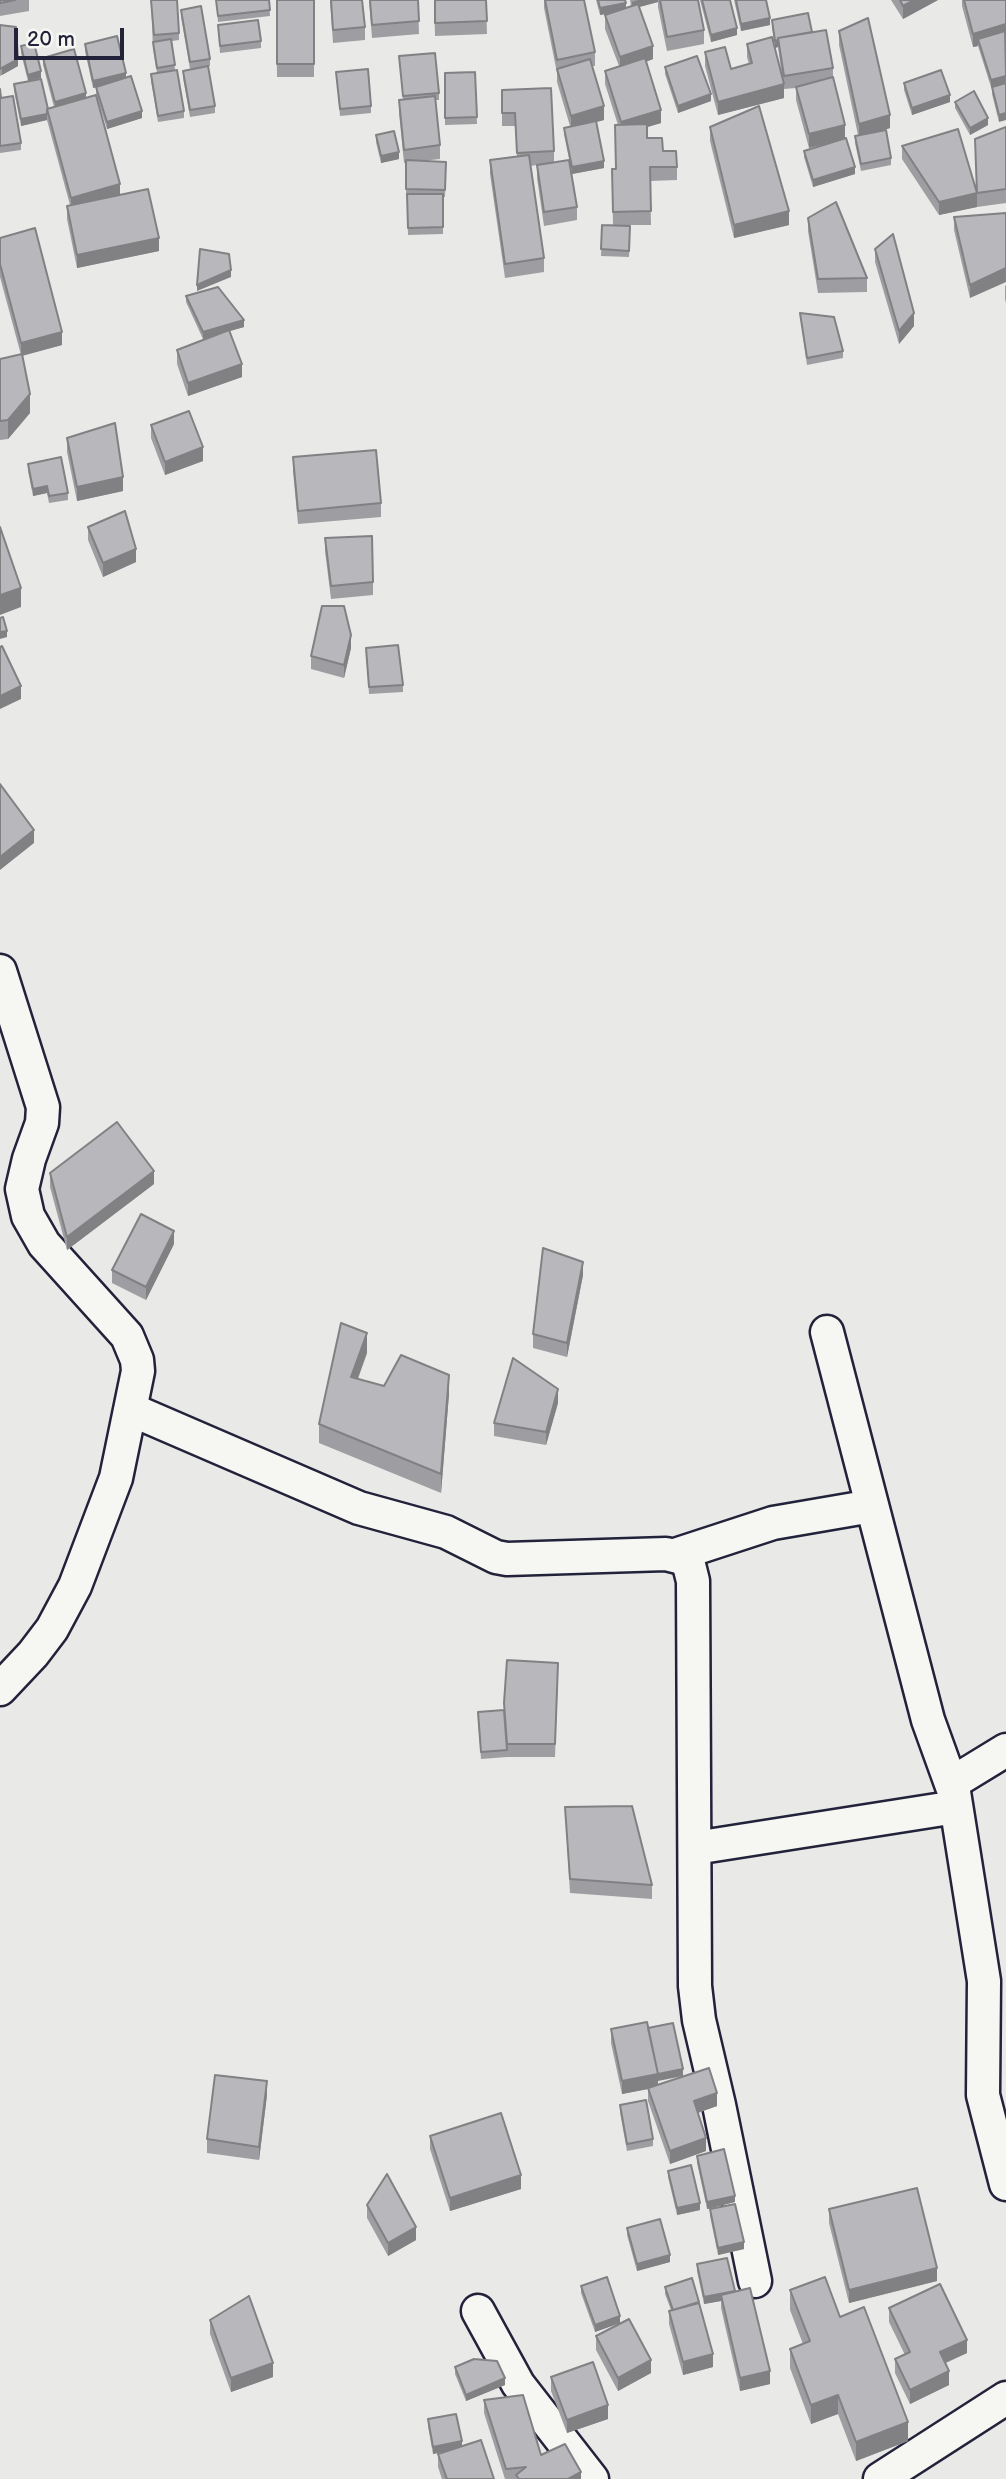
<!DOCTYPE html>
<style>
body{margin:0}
#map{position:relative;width:1006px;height:2479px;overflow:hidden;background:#e9e9e7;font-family:"Balsamiq Sans",sans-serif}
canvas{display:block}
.scale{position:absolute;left:14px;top:28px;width:110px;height:32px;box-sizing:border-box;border:4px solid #22223b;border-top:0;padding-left:9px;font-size:21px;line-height:24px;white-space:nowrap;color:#22223b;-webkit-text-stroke:5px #f6f6f2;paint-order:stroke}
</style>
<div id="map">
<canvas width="1006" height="2479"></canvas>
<div class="scale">20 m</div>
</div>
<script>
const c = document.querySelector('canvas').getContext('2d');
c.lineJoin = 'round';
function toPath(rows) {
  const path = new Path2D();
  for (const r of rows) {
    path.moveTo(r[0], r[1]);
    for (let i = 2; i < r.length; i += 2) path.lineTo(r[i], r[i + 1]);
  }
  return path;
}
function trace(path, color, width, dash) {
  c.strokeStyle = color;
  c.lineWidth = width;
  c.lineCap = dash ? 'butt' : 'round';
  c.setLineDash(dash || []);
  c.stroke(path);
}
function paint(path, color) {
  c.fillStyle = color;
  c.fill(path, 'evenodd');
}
const street = toPath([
 [0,971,43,1107,42,1123,29,1159,22,1189,28,1216,44,1244,127,1336,137,1360,138,1371,116,1478,75,1586,52,1629,33,1654,0,1689],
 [827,1332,928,1720,954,1792,984,1981,983,2095,1006,2184],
 [132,1410,359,1508,446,1532,496,1557,507,1559,666,1554,682,1558,689,1565,693,1581,695,1986,699,2020,719,2105,755,2281],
 [675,1555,773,1523,872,1506],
 [952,1783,1006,1750],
 [695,1848,956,1807],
 [478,2311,518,2384,592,2479],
 [880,2479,1006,2398]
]);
trace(street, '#22223b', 37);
trace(street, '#f6f6f2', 32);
paint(toPath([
 [0,0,29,0,29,11,0,16],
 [151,0,179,33,179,40,172,41,175,70,184,111,184,118,158,122,151,81,151,74,157,73,153,49],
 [216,0,269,0,270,16,218,22],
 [276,0,314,0,314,77,277,77],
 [330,0,362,0,365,27,365,40,333,43],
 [369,0,418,0,419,34,372,38],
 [434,0,486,0,487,34,435,36],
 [544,0,584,0,595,52,595,66,592,66,604,120,596,122,604,168,572,174,564,134,564,128,570,126,557,82,557,73,544,8],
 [596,0,625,0,626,8,631,6,630,0,698,0,704,30,704,44,667,51,658,7,658,2,639,7,653,59,646,62,661,123,647,127,647,138,663,151,677,167,677,180,650,181,651,225,613,225,612,182,615,169,618,125,605,84,605,71,619,66,605,29,605,15,612,13,600,15],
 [700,0,730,0,737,35,711,42],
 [734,0,766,0,770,25,741,31],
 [891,0,938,0,903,19],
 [962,0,1006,0,1006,83,991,87,978,46,973,47,962,6],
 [181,10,210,59,210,66,190,69,181,17],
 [772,20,812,32,833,68,833,77,845,138,855,174,813,187,804,157,804,151,834,141,809,148,796,100,796,88,784,89,784,88,784,98,718,115,705,66,705,52,731,69,749,64,747,57,747,44,782,77,778,47,775,48,772,27],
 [0,25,18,66,0,76],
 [218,25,261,41,261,48,220,53],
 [839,31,890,128,884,130,891,158,891,165,861,171,855,143,855,136,858,135,839,45],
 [85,44,126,78,142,118,107,129,96,94,96,87,104,85,93,88,85,51],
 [21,46,41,78,29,81,48,109,54,107,43,65,43,58,86,98,120,195,159,251,77,268,67,219,67,206,70,205,47,120,21,126,14,91,14,84,28,81,21,53],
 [399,56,439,93,439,100,436,100,440,145,440,159,421,161,446,162,445,197,443,197,443,234,408,235,407,196,406,196,406,163,404,163,399,113,399,100,403,100],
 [665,67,711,101,678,113,665,74],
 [183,71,215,106,215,113,190,117,183,78],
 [336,72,371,106,371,113,340,116],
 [475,72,477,124,445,125,445,73],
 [904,83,950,102,912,115,904,90],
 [1006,83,999,122,992,94,992,87],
 [0,89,1,98,21,143,21,150,0,153],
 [502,90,554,151,554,162,577,207,577,220,544,226,537,178,537,165,530,166,544,258,544,272,505,278,490,174,490,160,517,156,515,126,502,126],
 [955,102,988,125,970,135,955,108],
 [710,127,789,225,734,238,710,141],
 [1006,127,1006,203,977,207,939,215,902,159,902,146,976,192],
 [376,135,399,159,381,163,376,142],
 [1006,213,970,298,954,230,954,217],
 [808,218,867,278,867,292,818,293,808,231],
 [602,225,630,226,629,257,601,256],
 [0,238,62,345,22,356,30,413,8,439,0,440,0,359,21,355,0,277],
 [875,249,914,326,899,344,875,262],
 [1006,285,1006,303,1005,299,1005,286],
 [186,296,244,327,229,331,242,377,188,396,177,364,177,350,215,335,203,339,186,302],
 [800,313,843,351,843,358,807,365],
 [151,425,203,461,165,475,151,438],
 [67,438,123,491,77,501,67,452],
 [293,457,381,503,381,517,298,524,293,471],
 [28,464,68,493,68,500,49,503,47,493,33,496,28,471],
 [88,527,136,562,103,577,88,540],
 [325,538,373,582,373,595,331,599,325,551],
 [351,648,344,678,311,669,311,656],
 [366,648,403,685,403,692,369,694],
 [50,1173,154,1184,67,1250,50,1187],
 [174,1244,146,1300,112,1283,112,1270],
 [583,1275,567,1357,533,1348,533,1334],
 [367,1353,358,1379,384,1386,449,1394,441,1493,319,1443,319,1424],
 [558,1403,546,1445,494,1436,494,1423],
 [558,1676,555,1757,507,1757,481,1759,478,1719,504,1710],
 [565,1807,652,1885,652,1899,570,1893],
 [611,2029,658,2081,658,2085,717,2106,698,2113,706,2151,670,2164,648,2101,648,2089,622,2094,611,2043],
 [267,2095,259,2160,207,2153,207,2139],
 [620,2105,653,2139,653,2146,627,2151,620,2112],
 [430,2136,521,2189,450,2211,430,2149],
 [697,2156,735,2202,707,2209,697,2163],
 [668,2171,700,2210,677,2215,668,2177],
 [367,2205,416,2240,388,2256,367,2218],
 [710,2209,744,2249,718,2255,710,2216],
 [829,2209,937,2281,849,2303,829,2223],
 [627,2228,670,2262,637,2271,627,2235],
 [697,2264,735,2292,770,2384,740,2391,721,2308,721,2301,704,2304,697,2271],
 [581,2286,620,2323,595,2332,581,2293],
 [665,2287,699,2304,713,2367,683,2375,669,2324,669,2311,671,2310,665,2294],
 [790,2290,840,2317,908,2441,856,2461,838,2414,811,2424,790,2368,790,2349,803,2344,790,2310],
 [889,2308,967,2353,946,2363,949,2385,910,2404,895,2373,895,2359,905,2355,889,2322],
 [210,2320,273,2377,231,2392,210,2334],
 [596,2336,651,2373,618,2391,596,2350],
 [455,2367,505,2385,466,2401,455,2374],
 [551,2377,608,2419,567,2433,551,2391],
 [484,2400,541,2455,581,2479,505,2479,484,2413],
 [428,2419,462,2446,494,2479,442,2479,438,2467,438,2454,446,2451,433,2454,428,2426]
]), '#9e9ea2');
paint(toPath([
 [638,0,658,0,658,2,632,9,632,2],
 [914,0,938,0,903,19,903,6],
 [626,3,626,10,600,15,600,8],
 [770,18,770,25,741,31,741,24],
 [1006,24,1006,38,978,39,978,46,973,47,973,34],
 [737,28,737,35,711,42,711,35],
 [778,40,778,47,775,48,775,41],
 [653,46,653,59,620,71,620,57],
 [18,59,18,66,2,75,2,68],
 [41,71,41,78,28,81,28,75],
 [126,73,126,80,93,88,93,81],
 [1006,76,1006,83,991,87,991,80],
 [784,84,784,98,718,115,718,102],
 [86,93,86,100,55,109,55,102],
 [711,94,711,101,678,113,678,106],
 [950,95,950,102,912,115,912,108],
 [604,106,604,120,571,129,571,116],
 [661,110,661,123,621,135,621,122],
 [142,111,142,118,107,129,107,122],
 [1006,113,1006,120,999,122,999,115],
 [47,114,47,120,21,126,21,119],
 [890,115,890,128,859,138,859,124],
 [988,118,988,125,970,135,970,128],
 [845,125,845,139,809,148,809,134],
 [399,152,399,159,381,163,381,156],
 [604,161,604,168,572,174,572,167],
 [855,167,855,174,813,187,813,180],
 [120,184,120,198,71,211,71,198],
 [977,193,977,207,939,215,939,202],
 [789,211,789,225,734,238,734,225],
 [159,238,159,251,77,268,77,255],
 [1006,268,1006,282,970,298,970,285],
 [231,270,231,277,197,291,197,285],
 [914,313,914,326,899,344,899,331],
 [244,320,244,327,203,339,203,332],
 [62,332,62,345,21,356,21,343],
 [242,364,242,377,188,396,188,383],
 [30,394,30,413,8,439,8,420],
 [203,447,203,461,165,475,165,462],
 [123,477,123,491,77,501,77,487],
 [47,486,47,493,33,496,33,489],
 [136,549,136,562,103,577,103,563],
 [21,588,21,607,0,615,0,595],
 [7,631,7,637,0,639,0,632],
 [351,635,351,648,344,678,344,665],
 [21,686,21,699,0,709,0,696],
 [34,830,34,843,0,870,0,857],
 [154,1171,154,1184,67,1250,67,1237],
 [174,1231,174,1244,146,1300,146,1287],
 [583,1262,583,1275,567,1357,567,1343],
 [367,1333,367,1353,351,1396,351,1377],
 [449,1375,449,1394,441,1493,441,1474],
 [558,1389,558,1403,546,1445,546,1432],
 [683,2069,683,2076,658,2081,658,2087,622,2094,622,2081],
 [267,2081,267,2095,259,2160,259,2147],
 [717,2093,717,2106,694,2114,694,2101],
 [706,2138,706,2151,670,2164,670,2151],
 [521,2175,521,2189,450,2211,450,2198],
 [735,2196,735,2202,707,2209,707,2202],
 [700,2203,700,2210,677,2215,677,2208],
 [416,2227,416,2240,388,2256,388,2243],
 [744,2242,744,2249,718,2255,718,2248],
 [670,2255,670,2262,637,2271,637,2264],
 [937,2268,937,2281,849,2303,849,2290],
 [735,2291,721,2295,721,2301,704,2304,704,2297],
 [620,2316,620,2323,595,2332,595,2325],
 [967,2340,967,2353,940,2365,940,2352],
 [713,2354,713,2367,683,2375,683,2362],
 [651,2360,651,2373,618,2391,618,2378],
 [273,2363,273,2377,231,2392,231,2378],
 [770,2371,770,2384,740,2391,740,2378],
 [949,2371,949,2385,910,2404,910,2390],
 [505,2378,505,2385,466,2401,466,2395],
 [838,2395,838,2414,811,2424,811,2405],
 [608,2405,608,2419,567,2433,567,2420],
 [908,2422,908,2441,856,2461,856,2442],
 [462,2441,462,2448,433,2454,433,2447],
 [581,2472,581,2479,568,2479]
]), '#818184');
const building = toPath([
 [0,0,15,0,0,3,0,0],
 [151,0,177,0,179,33,154,35,151,0],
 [216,0,269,0,270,10,218,16,216,0],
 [277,0,314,0,314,64,277,64,277,0],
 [331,0,362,0,365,27,333,30,331,0],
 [370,0,418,0,419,21,372,25,370,0],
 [435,0,486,0,487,21,435,23,435,0],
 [545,0,584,0,595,52,557,60,545,0],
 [598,0,625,0,626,3,600,8,598,0],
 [660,0,698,0,704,30,667,37,660,0],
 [702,0,730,0,737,28,711,35,702,0],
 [736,0,766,0,770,18,741,24,736,0],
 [900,0,914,0,903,6,900,0],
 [964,0,1006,0,1006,24,973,34,964,0],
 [638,4,653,46,620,57,605,15,638,4],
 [201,6,210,59,190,62,181,10,201,6],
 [808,13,812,32,778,38,778,40,775,41,772,20,808,13],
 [868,18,890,115,859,124,839,31,868,18],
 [258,20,261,41,220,46,218,25,258,20],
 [0,25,16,27,18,59,0,69,0,25],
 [826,30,833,68,784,76,778,38,826,30],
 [1005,31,1006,76,991,80,978,39,1005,31],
 [117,36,126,73,93,81,85,44,117,36],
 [772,37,784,84,718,102,705,52,725,47,731,69,752,63,747,44,772,37],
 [171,39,175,65,157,68,153,42,171,39],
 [34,43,41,71,28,75,21,46,34,43],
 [74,49,86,93,55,102,43,58,74,49],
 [435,53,439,93,403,96,399,56,435,53],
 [697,56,711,94,678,106,665,67,697,56],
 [645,58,661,110,621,122,605,71,645,58],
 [590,59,604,106,571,116,557,69,590,59],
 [208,66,215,106,190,110,183,71,208,66],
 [368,69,371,106,340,109,336,72,368,69],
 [177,70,184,111,158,116,151,74,177,70],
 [941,70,950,95,912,108,904,83,941,70],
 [475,72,477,117,445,118,445,73,475,72],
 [131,76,142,111,107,122,96,87,131,76],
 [833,77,845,125,809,134,796,87,833,77],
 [41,79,48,109,47,109,47,114,21,119,14,84,41,79],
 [1006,83,1006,113,999,115,992,87,1006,83],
 [551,88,554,151,517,153,515,113,502,113,502,90,551,88],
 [0,89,1,98,13,96,21,143,0,146,0,89],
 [974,91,988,118,970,128,955,102,974,91],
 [96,95,120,184,71,198,47,109,96,95],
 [435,96,440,145,404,150,399,100,435,96],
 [759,106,789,211,734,225,710,127,759,106],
 [596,121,604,161,572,167,564,128,596,121],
 [647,124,647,138,662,138,663,151,676,151,677,167,650,167,651,211,613,212,612,169,616,169,615,125,647,124],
 [1006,127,1006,189,977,193,939,202,902,146,958,129,977,193,975,139,1006,127],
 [886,130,891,158,861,164,855,136,886,130],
 [394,131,399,152,381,156,376,135,394,131],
 [846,138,855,167,813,180,804,151,846,138],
 [529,155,544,258,505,264,490,160,529,155],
 [406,160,446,162,445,190,406,189,406,160],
 [569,160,577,207,544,212,537,165,569,160],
 [148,189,159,238,77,255,67,206,148,189],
 [407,194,443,194,443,227,408,228,407,194],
 [836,202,867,278,818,279,808,218,836,202],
 [1006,213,1006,268,970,285,954,217,1006,213],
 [602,225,630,226,629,251,601,249,602,225],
 [35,228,62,332,21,343,0,264,0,238,35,228],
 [893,234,914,313,899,331,875,249,893,234],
 [200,249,229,254,231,270,197,285,200,249],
 [218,287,244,320,203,332,186,296,218,287],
 [800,313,834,317,843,351,807,358,800,313],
 [229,330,242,364,188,383,177,350,229,330],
 [22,354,30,394,8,420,0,421,0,359,22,354],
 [189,411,203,447,165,462,151,425,189,411],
 [115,423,123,477,77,487,67,438,115,423],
 [376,450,381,503,298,511,293,457,376,450],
 [61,457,68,493,49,496,47,486,33,489,28,464,61,457],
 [125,511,136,549,103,563,88,527,125,511],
 [0,527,21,588,0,595,0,527],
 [372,536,373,582,331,586,325,538,372,536],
 [322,606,344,606,351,635,344,665,311,656,322,606],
 [3,617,7,631,0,632,0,618,3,617],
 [398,645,403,685,369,687,366,648,398,645],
 [2,646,21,686,0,696,0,647,2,646],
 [0,784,34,830,0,857,0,784],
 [117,1122,154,1171,67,1237,50,1173,117,1122],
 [141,1214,174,1231,146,1287,112,1270,141,1214],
 [543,1248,583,1262,567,1343,533,1334,543,1248],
 [341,1323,367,1333,351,1377,384,1386,401,1355,449,1375,441,1474,319,1424,341,1323],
 [513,1358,558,1389,546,1432,494,1423,513,1358],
 [507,1660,558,1663,555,1744,507,1744,504,1703,507,1660],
 [504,1710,507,1750,481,1752,478,1712,504,1710],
 [632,1806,652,1885,570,1879,565,1807,632,1806],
 [647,2022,658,2074,622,2081,611,2029,647,2022],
 [673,2023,683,2069,658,2074,648,2028,673,2023],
 [709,2068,717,2093,694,2101,706,2138,670,2151,648,2088,709,2068],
 [215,2075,267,2081,259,2147,207,2139,215,2075],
 [646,2100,653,2139,627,2144,620,2105,646,2100],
 [501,2113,521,2175,450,2198,430,2136,501,2113],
 [724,2149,735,2196,707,2202,697,2156,724,2149],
 [691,2165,700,2203,677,2208,668,2171,691,2165],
 [387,2174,416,2227,388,2243,367,2205,387,2174],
 [917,2188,937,2268,849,2290,829,2209,917,2188],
 [735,2204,744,2242,718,2248,710,2209,735,2204],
 [660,2219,670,2255,637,2264,627,2228,660,2219],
 [727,2258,735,2291,704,2297,697,2264,727,2258],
 [607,2277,620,2316,595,2325,581,2286,607,2277],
 [825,2277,840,2317,864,2307,908,2422,856,2442,838,2395,811,2405,790,2349,810,2341,790,2290,825,2277],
 [692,2278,699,2302,673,2310,665,2287,692,2278],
 [940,2284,967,2340,940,2352,949,2371,910,2390,895,2359,910,2352,889,2308,940,2284],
 [750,2288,770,2371,740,2378,721,2295,750,2288],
 [249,2296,273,2363,231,2378,210,2320,249,2296],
 [699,2303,713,2354,683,2362,669,2311,699,2303],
 [629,2319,651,2360,618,2378,596,2336,629,2319],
 [474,2359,497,2361,505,2378,466,2395,455,2367,474,2359],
 [593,2362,608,2405,567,2420,551,2377,593,2362],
 [523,2395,541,2455,565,2444,581,2472,568,2479,519,2479,516,2475,526,2467,506,2469,484,2400,523,2395],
 [456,2414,462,2441,433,2447,428,2419,456,2414],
 [481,2440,494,2479,447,2479,438,2454,481,2440]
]);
paint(building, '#b8b8bc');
trace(building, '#818184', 2);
</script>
